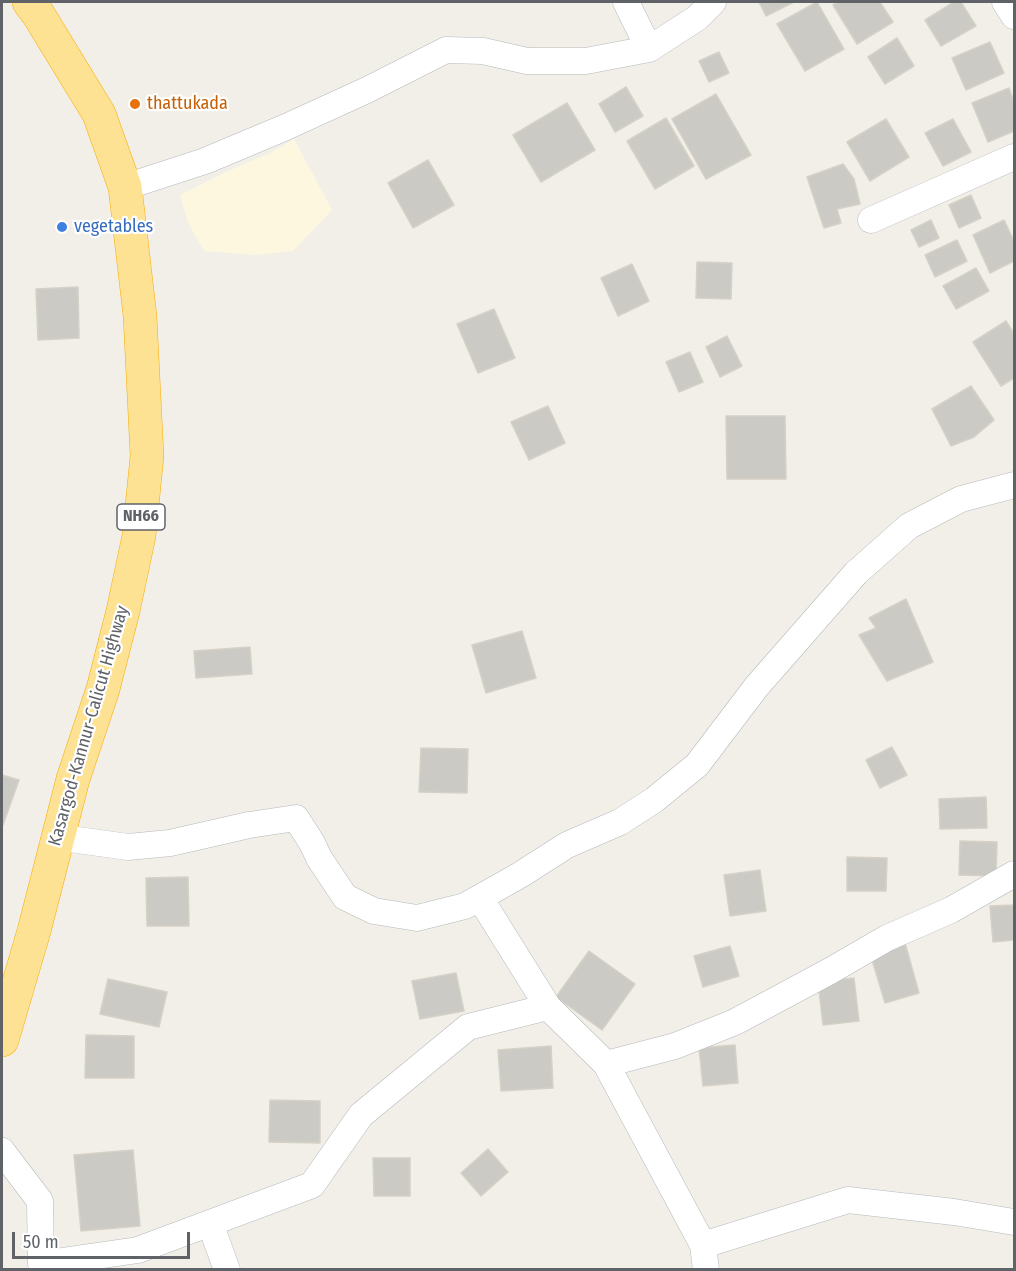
<!DOCTYPE html>
<style>
body{margin:0}
#map{position:relative;width:1016px;height:1271px;overflow:hidden;background:#f1efe8;font-family:"Fira Sans Condensed",sans-serif}
canvas{display:block}
.frame{position:absolute;inset:0;border:3px solid #5f6368;pointer-events:none}
.scale{position:absolute;left:12px;top:1232px;width:178px;height:27px;box-sizing:border-box;border:3px solid #5f6368;border-top:0;padding-left:8px;font-size:18px;line-height:21px;white-space:nowrap;color:#5f6368;-webkit-text-stroke:4px #fff;paint-order:stroke}
</style>
<div id="map">
<canvas width="1016" height="1271"></canvas>
<div class="frame"></div>
<div class="scale">50 m</div>
</div>
<script>
const c = document.querySelector('canvas').getContext('2d');
c.lineJoin = 'round';
function paint(path, color) {
  c.fillStyle = color;
  c.fill(path, 'evenodd');
}
function toPath(rows) {
  const path = new Path2D();
  for (const r of rows) {
    path.moveTo(r[0], r[1]);
    for (let i = 2; i < r.length; i += 2) path.lineTo(r[i], r[i + 1]);
  }
  return path;
}
function trace(path, color, width, dash) {
  c.strokeStyle = color;
  c.lineWidth = width;
  c.lineCap = dash ? 'butt' : 'round';
  c.setLineDash(dash || []);
  c.stroke(path);
}
function drawText(font, color, halo, rows, align = 'center') {
  c.font = font + ' "Fira Sans Condensed",sans-serif';
  c.lineWidth = 4.5;
  c.setLineDash([]);
  c.textBaseline = 'middle';
  c.strokeStyle = halo;
  c.fillStyle = color;
  for (const [text, x, y, turn = 0] of rows) {
    c.save();
    c.translate(x, y);
    c.rotate((+turn || 0) * Math.PI / 180);
    c.textAlign = isNaN(turn) ? turn : align;
    if (halo) c.strokeText(text, 0, 0);
    c.fillText(text, 0, 0);
    c.restore();
  }
}
paint(toPath([
 [294,139,332,210,293,251,255,255,204,251,188,223,180,195,226,172,270,153]
]), '#fef7e0');
const building = toPath([
 [759,2,794,2,766,16,759,2],
 [817,2,844,49,805,71,777,24,817,2],
 [838,2,880,2,893,22,857,44,833,5,838,2],
 [954,2,961,2,976,26,941,46,925,20,954,2],
 [897,38,914,66,885,84,868,57,897,38],
 [990,42,1004,73,966,90,952,58,990,42],
 [719,52,729,73,709,82,699,61,719,52],
 [626,87,643,116,615,132,599,104,626,87],
 [1009,88,1014,102,1014,131,988,142,972,103,1009,88],
 [716,94,751,155,706,179,672,119,716,94],
 [567,103,595,150,541,182,513,135,567,103],
 [666,118,694,166,655,189,627,141,666,118],
 [886,119,909,157,870,181,847,142,886,119],
 [953,119,971,152,943,166,925,133,953,119],
 [428,160,454,205,413,228,388,183,428,160],
 [843,164,854,179,860,204,837,209,841,223,824,228,807,177,843,164],
 [971,195,981,218,959,228,949,205,971,195],
 [931,220,939,238,919,247,911,230,931,220],
 [1004,220,1014,241,1014,261,990,273,973,235,1004,220],
 [957,240,967,261,935,277,925,255,957,240],
 [697,262,732,263,731,299,696,298,697,262],
 [632,264,649,301,618,316,601,278,632,264],
 [976,268,989,291,956,309,943,286,976,268],
 [78,287,79,338,38,340,36,289,78,287],
 [494,309,515,358,478,373,457,324,494,309],
 [1006,321,1014,334,1014,378,1001,386,973,342,1006,321],
 [727,336,742,366,720,377,706,347,727,336],
 [690,352,703,382,679,392,666,362,690,352],
 [971,386,994,420,974,437,951,446,932,409,971,386],
 [548,406,565,443,529,460,511,422,548,406],
 [726,416,785,416,786,479,727,479,726,416],
 [906,599,933,662,887,681,859,635,876,628,869,618,906,599],
 [522,631,536,678,486,693,472,645,522,631],
 [250,647,252,674,196,678,194,651,250,647],
 [892,747,907,775,880,788,866,760,892,747],
 [421,748,468,749,467,793,419,792,421,748],
 [2,775,19,780,3,825,2,824,2,775],
 [986,797,987,828,940,829,939,799,986,797],
 [960,841,997,842,996,876,959,875,960,841],
 [847,857,887,858,886,891,847,891,847,857],
 [760,870,766,911,730,916,724,875,760,870],
 [188,877,189,926,147,926,146,878,188,877],
 [1014,905,1014,940,993,942,990,906,1014,905],
 [905,943,919,993,885,1003,870,953,905,943],
 [730,946,739,976,703,987,694,956,730,946],
 [589,951,635,984,602,1030,556,997,589,951],
 [456,973,464,1011,420,1019,412,981,456,973],
 [854,978,859,1021,823,1025,818,982,854,978],
 [108,979,167,992,159,1027,100,1014,108,979],
 [86,1035,134,1036,134,1078,85,1078,86,1035],
 [735,1045,738,1083,703,1086,699,1048,735,1045],
 [551,1046,553,1088,501,1091,498,1050,551,1046],
 [270,1100,320,1101,320,1143,269,1142,270,1100],
 [488,1149,508,1172,481,1196,461,1173,488,1149],
 [133,1150,140,1226,81,1231,74,1155,133,1150],
 [373,1158,410,1158,410,1196,374,1196,373,1158]
]);
paint(building, '#cccac5');
trace(building, '#d6d1c6', 1.5);
const street = toPath([
 [626,2,649,49],
 [1005,2,1014,16],
 [125,187,205,161,286,127,367,90,446,50,483,51,527,61,586,61,649,49,697,18,713,2],
 [871,220,1014,157],
 [56,837,128,847,170,843,249,825,296,818,312,843,319,858,345,897,374,911,417,918,465,906,520,875,567,845,620,822,654,800,697,765,757,686,856,573,909,526,961,499,1014,485],
 [480,898,548,1007],
 [606,1064,675,1046,735,1022,830,971,887,938,951,910,1014,874],
 [2,1151,40,1201,41,1264,138,1250,312,1185,361,1115,468,1027,548,1007,606,1064,703,1245,706,1270],
 [210,1223,227,1270],
 [703,1245,848,1200,954,1212,1014,1222]
]);
const highway = toPath([
 [2,1040,34,931,73,779,103,689,123,611,139,536,147,456,140,316,125,187,99,114,38,14,29,2]
]);
trace(street, '#b5b8bc', 27);
trace(highway, '#f9ab00', 34);
trace(street, '#fff', 26);
trace(highway, '#fde293', 33);
for (const [x, y, r, color] of [
 [135,104,6,"#e8710a"],
 [62,227,6,"#3f7fe0"]
]) {
  const dot = new Path2D();
  dot.arc(x, y, r, 0, 2 * Math.PI);
  c.fillStyle = color;
  c.fill(dot);
  trace(dot, '#fff', 2);
}
for (const [x, y, w] of [
 [141,517,48]
]) {
  const box = new Path2D();
  box.roundRect(x - w / 2, y - 13, w, 26, 4.5);
  c.fillStyle = '#fff';
  c.fill(box);
  trace(box, '#5f6368', 1.5);
}
drawText('bold 16px', '#5f6368', null, [
 ["NH66",141,517]
]);
drawText('18px', '#c56008', '#fff', [
 ["thattukada",147,104]
], 'left');
drawText('18px', '#366cbe', '#fff', [
 ["vegetables",74,227]
], 'left');
drawText('18px', '#5f6368', '#fff', [
 ["Kasargod-Kannur-Calicut Highway",89,726,-74]
]);
</script>
